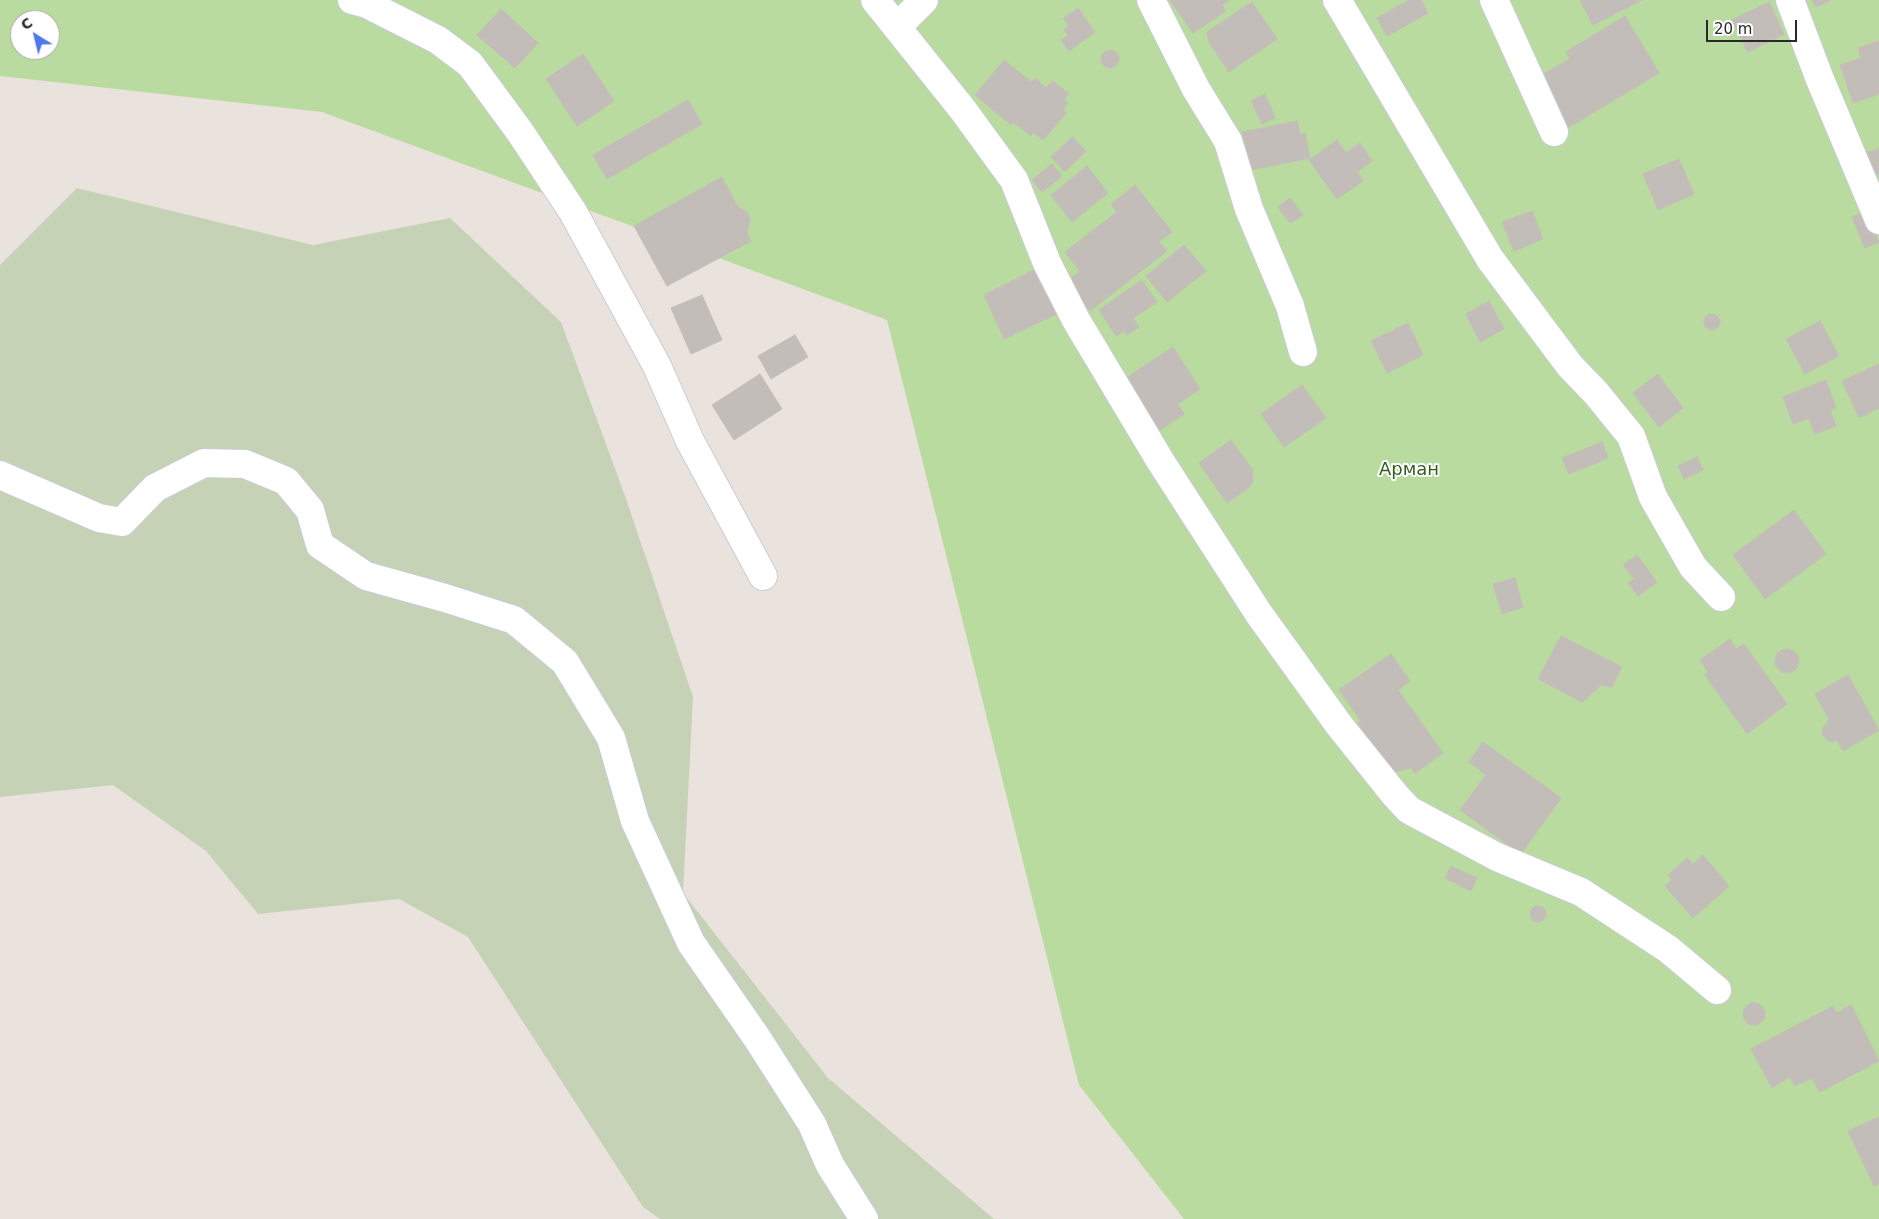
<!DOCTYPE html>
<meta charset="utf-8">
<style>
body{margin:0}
#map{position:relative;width:1879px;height:1219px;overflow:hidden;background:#eae3dd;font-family:"DejaVu Sans",sans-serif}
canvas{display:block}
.north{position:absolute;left:10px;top:10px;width:50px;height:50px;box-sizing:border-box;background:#fff;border:1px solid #a9a9a9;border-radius:50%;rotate:324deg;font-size:14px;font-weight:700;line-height:20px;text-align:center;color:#292929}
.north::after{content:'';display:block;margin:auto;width:18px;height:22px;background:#4e79e6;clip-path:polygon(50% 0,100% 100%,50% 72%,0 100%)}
.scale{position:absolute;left:1706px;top:20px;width:91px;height:22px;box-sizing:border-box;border:2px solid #292929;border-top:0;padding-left:6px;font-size:15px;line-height:18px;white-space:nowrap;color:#292929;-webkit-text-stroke:4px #fff;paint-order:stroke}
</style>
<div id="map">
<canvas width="1879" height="1219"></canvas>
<div class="north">С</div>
<div class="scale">20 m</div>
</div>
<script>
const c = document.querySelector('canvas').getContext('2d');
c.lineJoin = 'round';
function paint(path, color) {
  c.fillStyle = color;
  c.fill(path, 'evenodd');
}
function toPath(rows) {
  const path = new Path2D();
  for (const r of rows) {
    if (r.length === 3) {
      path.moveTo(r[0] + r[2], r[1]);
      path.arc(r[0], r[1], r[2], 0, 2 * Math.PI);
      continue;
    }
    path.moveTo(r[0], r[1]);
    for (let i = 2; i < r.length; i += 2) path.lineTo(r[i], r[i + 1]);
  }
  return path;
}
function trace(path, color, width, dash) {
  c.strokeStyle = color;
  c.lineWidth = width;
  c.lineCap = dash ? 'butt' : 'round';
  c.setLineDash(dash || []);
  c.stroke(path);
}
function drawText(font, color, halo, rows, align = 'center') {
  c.font = font + ' "DejaVu Sans",sans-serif';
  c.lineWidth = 4;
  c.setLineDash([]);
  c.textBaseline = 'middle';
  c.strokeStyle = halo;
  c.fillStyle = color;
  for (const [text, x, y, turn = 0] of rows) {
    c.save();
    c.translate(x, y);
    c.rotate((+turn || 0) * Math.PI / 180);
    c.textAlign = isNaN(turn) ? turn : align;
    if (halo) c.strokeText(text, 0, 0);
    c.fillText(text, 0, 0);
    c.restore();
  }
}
paint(toPath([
 [0,0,1879,0,1879,1219,1184,1219,1079,1085,887,320,322,112,0,76],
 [20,20,50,20,50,50,20,50]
]), '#b9db9f');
paint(toPath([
 [77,188,313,245,450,218,561,322,624,493,693,697,683,893,828,1078,994,1219,660,1219,643,1207,468,937,399,899,258,914,206,851,113,785,0,797,0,265]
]), '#c6d2b6');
const building = toPath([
 [1170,0,1229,0,1222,5,1226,11,1193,33,1170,0],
 [1409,0,1421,0,1428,13,1387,36,1377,18,1409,0],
 [1580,0,1642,0,1593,25,1580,0],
 [1812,0,1831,0,1816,7,1812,0],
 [1252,2,1277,39,1229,72,1209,42,1207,32,1252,2],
 [1769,2,1784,34,1748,52,1732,20,1769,2],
 [1078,8,1095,32,1069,51,1061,40,1068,36,1064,30,1069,26,1063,19,1078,8],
 [501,9,538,43,515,68,477,35,501,9],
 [1625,16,1659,73,1566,129,1535,79,1570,59,1566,52,1625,16],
 [1879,41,1879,94,1853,103,1840,65,1861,58,1858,48,1879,41],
 [1110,59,9],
 [583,54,614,101,577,126,546,79,583,54],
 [1004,60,1031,82,1035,78,1046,88,1053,81,1069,94,1064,100,1068,103,1063,110,1066,113,1043,140,1033,132,1031,136,1013,122,1011,125,975,95,1004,60],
 [1265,94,1275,118,1262,124,1251,101,1265,94],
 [688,100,702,124,607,179,593,155,688,100],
 [1297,121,1300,134,1305,133,1310,158,1250,170,1242,132,1297,121],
 [1072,137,1086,151,1065,172,1051,157,1072,137],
 [1337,140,1346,153,1360,143,1372,161,1357,172,1363,181,1337,199,1309,160,1337,140],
 [1879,149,1879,174,1872,176,1865,153,1879,149],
 [1679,159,1694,194,1658,210,1643,174,1679,159],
 [1052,164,1062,176,1042,192,1032,180,1052,164],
 [1087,166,1108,193,1072,222,1051,195,1087,166],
 [722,177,738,207,747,212,750,220,747,233,751,241,667,286,634,226,722,177],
 [1135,185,1172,232,1159,242,1167,251,1090,311,1067,282,1080,271,1065,252,1117,212,1111,204,1135,185],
 [1290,198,1303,215,1290,223,1278,207,1290,198],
 [1532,211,1543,239,1514,251,1502,222,1532,211],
 [1865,212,1879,242,1865,248,1852,217,1865,212],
 [1184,245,1206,271,1167,302,1146,276,1184,245],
 [1036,269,1057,314,1004,339,984,295,1036,269],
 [1142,280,1157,302,1133,318,1139,327,1127,335,1124,331,1116,336,1099,310,1142,280],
 [702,295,722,340,691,354,671,308,702,295],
 [1489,301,1504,329,1480,342,1466,314,1489,301],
 [1712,322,8],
 [1820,321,1839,356,1805,374,1786,339,1820,321],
 [1408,323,1423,355,1387,373,1371,341,1408,323],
 [795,335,808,357,771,379,758,356,795,335],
 [1173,347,1200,389,1178,404,1184,414,1160,430,1126,378,1173,347],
 [1879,364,1879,408,1859,418,1842,381,1879,364],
 [760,374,782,409,734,440,712,405,760,374],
 [1658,374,1683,408,1659,427,1633,393,1658,374],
 [1826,380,1836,408,1830,410,1836,426,1815,434,1809,418,1793,424,1783,397,1826,380],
 [1302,385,1326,418,1284,447,1261,414,1302,385],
 [1231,440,1252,469,1253,481,1249,487,1227,503,1199,463,1231,440],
 [1602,442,1608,458,1569,474,1562,458,1602,442],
 [1697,457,1703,470,1684,479,1678,466,1697,457],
 [1794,510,1826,554,1765,599,1733,555,1794,510],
 [1637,555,1657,582,1638,596,1628,583,1634,579,1623,565,1637,555],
 [1515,578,1523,607,1502,614,1493,584,1515,578],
 [1561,636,1622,667,1612,687,1601,685,1582,702,1538,679,1561,636],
 [1730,639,1736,649,1744,644,1787,704,1747,734,1705,675,1708,672,1700,660,1730,639],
 [1787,661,12],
 [1391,654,1410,681,1398,690,1443,753,1415,773,1411,768,1393,772,1358,723,1361,721,1339,690,1391,654],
 [1848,675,1879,730,1843,751,1836,739,1834,742,1828,741,1822,733,1823,728,1829,719,1815,694,1848,675],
 [1483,742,1561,798,1521,854,1460,810,1486,775,1469,762,1483,742],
 [1703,855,1729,886,1693,918,1665,886,1672,880,1668,875,1687,858,1693,864,1703,855],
 [1451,866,1477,878,1471,891,1445,878,1451,866],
 [1538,914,8],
 [1754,1014,11],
 [1851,1005,1879,1061,1820,1092,1812,1078,1795,1086,1790,1077,1772,1088,1751,1049,1833,1006,1836,1013,1851,1005],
 [1879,1117,1879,1184,1874,1186,1848,1131,1879,1117]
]);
paint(building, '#c2bdb9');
trace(building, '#c5beb7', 1);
const minor = toPath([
 [352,0,367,4,438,40,470,64,520,132,573,212,657,366,690,441,763,576],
 [875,0,963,110,1014,180,1047,263,1076,320,1161,462,1259,614,1339,725,1395,795,1409,810,1497,857,1581,892,1668,949,1717,990],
 [1151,0,1196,89,1228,141,1249,209,1290,306,1303,352],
 [1337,0,1490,259,1570,366,1596,393,1631,436,1653,497,1693,567,1721,597],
 [1494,0,1554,132],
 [1790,0,1819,77,1879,220],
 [898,26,924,0],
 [0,475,99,518,122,522,155,488,204,463,245,464,286,481,310,510,320,545,366,576,445,598,514,620,565,662,611,738,635,821,691,943,757,1038,812,1124,830,1165,864,1219]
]);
trace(minor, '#c8ccd5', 30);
trace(minor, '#fff', 28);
drawText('18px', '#345e21', '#fff', [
 ["Арман",1409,470]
]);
</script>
